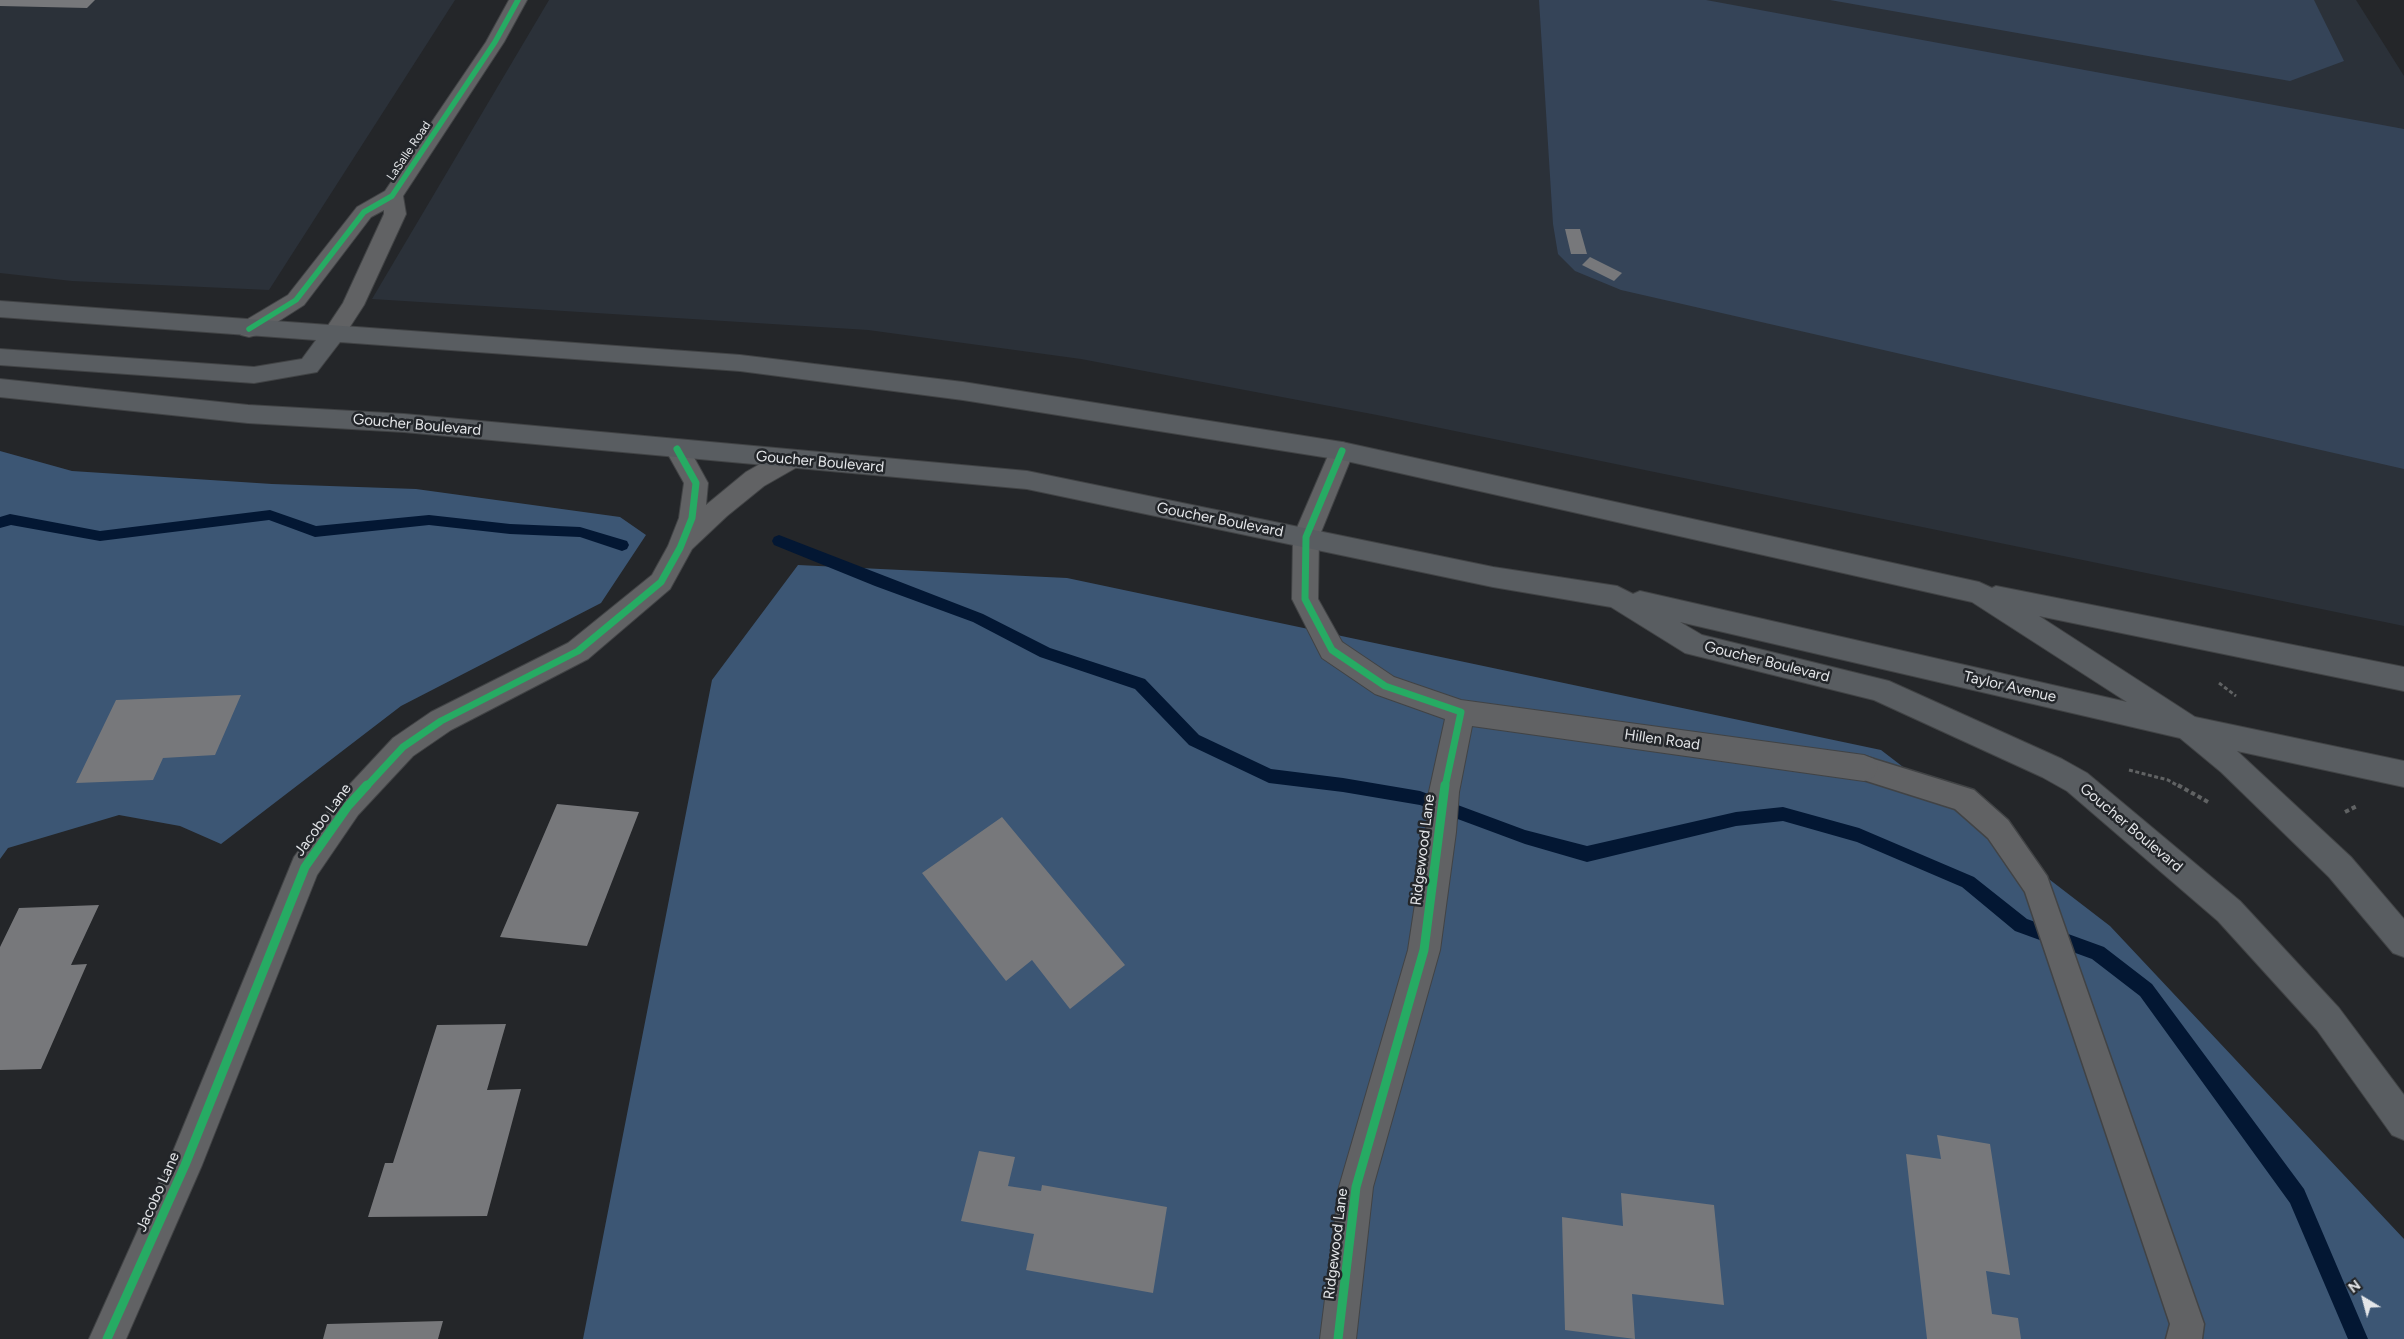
<!DOCTYPE html>
<style>
body{margin:0}
#map{position:relative;width:2404px;height:1339px;overflow:hidden;background:#242629;font-family:Figtree,sans-serif}
canvas{display:block}
.north{position:absolute;left:2339px;top:1274px;width:50px;height:50px;-webkit-text-stroke:4px #23262a;paint-order:stroke;rotate:323deg;font-size:14px;font-weight:700;line-height:20px;text-align:center;color:#e3e5e8}
.north::after{content:'';display:block;margin:auto;width:18px;height:22px;background:#e3e5e8;clip-path:polygon(50% 0,100% 100%,50% 72%,0 100%)}
</style>
<div id="map">
<canvas width="2404" height="1339"></canvas>
<div class="north">N</div>
</div>
<script>
const c = document.querySelector('canvas').getContext('2d');
c.lineJoin = 'round';
function paint(path, color) {
  c.fillStyle = color;
  c.fill(path, 'evenodd');
}
function toPath(rows) {
  const path = new Path2D();
  for (const r of rows) {
    path.moveTo(r[0], r[1]);
    for (let i = 2; i < r.length; i += 2) path.lineTo(r[i], r[i + 1]);
  }
  return path;
}
function trace(path, color, width, dash) {
  c.strokeStyle = color;
  c.lineWidth = width;
  c.lineCap = dash ? 'butt' : 'round';
  c.setLineDash(dash || []);
  c.stroke(path);
}
function drawText(font, color, halo, rows, align = 'center') {
  c.font = font + ' Figtree,sans-serif';
  c.lineWidth = 5;
  c.setLineDash([]);
  c.textBaseline = 'middle';
  c.strokeStyle = halo;
  c.fillStyle = color;
  for (const [text, x, y, turn = 0] of rows) {
    c.save();
    c.translate(x, y);
    c.rotate((+turn || 0) * Math.PI / 180);
    c.textAlign = isNaN(turn) ? turn : align;
    if (halo) c.strokeText(text, 0, 0);
    c.fillText(text, 0, 0);
    c.restore();
  }
}
paint(toPath([
 [0,0,455,0,269,290,72,281,0,273],
 [549,0,2356,0,2404,76,2404,626,1377,415,1081,359,868,330,372,299]
]), '#2b3139');
paint(toPath([
 [1539,0,1706,0,2404,129,2404,469,1621,290,1575,271,1558,254,1553,224],
 [1830,0,2314,0,2344,61,2290,81]
]), '#354458');
paint(toPath([
 [0,451,72,471,272,484,416,489,620,517,646,535,601,603,401,706,221,844,180,826,119,815,8,848,0,859],
 [798,565,1067,578,1881,750,2110,926,2404,1239,2404,1339,583,1339,712,680]
]), '#3c5674');
paint(toPath([
 [270,510,316,526,429,515,510,524,580,527,627,541,629,545,627,549,622,551,580,537,510,534,429,525,315,537,269,520,100,541,11,525,0,528,0,517,10,514,100,531,270,510],
 [779,535,983,614,1050,648,1145,679,1199,735,1271,769,1343,778,1420,791,1525,830,1587,846,1736,812,1783,807,1859,828,1974,877,2027,919,2104,947,2152,984,2304,1189,2368,1339,2348,1339,2290,1203,2140,996,2092,959,2015,931,1962,887,1857,842,1783,821,1736,826,1587,862,1525,844,1420,805,1343,792,1269,783,1189,745,1135,689,1040,657,973,622,875,586,774,545,772,541,774,537,779,535]
]), '#031733');
paint(toPath([
 [0,0,95,0,87,8,0,6],
 [1565,229,1580,229,1587,254,1571,254],
 [1590,257,1622,273,1614,281,1582,265],
 [241,695,215,755,163,758,153,780,76,783,116,700],
 [557,804,639,812,587,946,500,937],
 [1002,817,1125,965,1070,1009,1032,960,1006,981,922,873],
 [99,905,71,965,87,964,41,1069,0,1070,0,947,19,908],
 [506,1024,487,1090,521,1089,487,1216,368,1217,385,1163,393,1163,437,1025],
 [1937,1135,1990,1144,2010,1275,1986,1271,1992,1314,2018,1318,2021,1339,1927,1339,1906,1154,1941,1159],
 [979,1151,1015,1157,1008,1186,1041,1191,1042,1185,1167,1207,1153,1293,1026,1270,1034,1234,961,1221],
 [1621,1193,1714,1205,1724,1305,1632,1294,1635,1339,1565,1330,1562,1217,1623,1226],
 [443,1321,438,1339,323,1339,327,1324]
]), '#77787b');
const service = toPath([
 [1864,756,1974,790,2008,820,2047,876,2204,1324,2202,1339,2166,1339,2170,1324,2025,892,1988,838,1955,809,1854,777,1850,768,1854,759,1864,756]
]);
const minor = toPath([
 [509,0,527,0,504,42,403,196,406,214,364,305,342,339,334,341,326,339,323,333,343,303,384,214,384,210,371,217,304,305,257,335,249,337,241,335,238,329,241,323,288,295,357,207,385,191,486,42,509,0],
 [677,440,686,443,708,483,706,505,746,472,781,452,790,450,799,452,802,459,799,466,764,486,727,516,692,549,670,589,588,659,451,730,413,756,358,815,317,875,202,1165,126,1339,89,1339,172,1154,294,857,338,797,393,738,431,712,568,643,652,575,668,546,679,518,684,483,665,449,668,443,677,440],
 [1342,442,1351,445,1354,451,1319,537,1318,599,1342,642,1394,677,1461,700,1864,755,1874,759,1878,768,1874,777,1864,781,1472,726,1459,792,1456,832,1440,950,1373,1187,1356,1339,1320,1339,1339,1187,1408,950,1426,832,1429,792,1445,719,1375,694,1322,658,1292,599,1293,537,1330,451,1333,445,1342,442]
]);
const secondary = toPath([
 [0,301,740,355,963,382,1342,442,1979,582,1992,588,1996,586,2404,667,2404,691,2039,616,2195,717,2404,761,2404,787,2237,751,2351,857,2404,919,2404,957,2393,953,2329,877,2221,772,2180,738,1680,622,1702,635,1889,681,2062,759,2087,773,2240,901,2339,1008,2404,1095,2404,1140,2392,1135,2317,1030,2218,921,2067,791,2042,777,1874,700,1685,653,1611,607,1493,587,1027,489,404,432,248,423,0,397,0,379,248,405,404,414,1027,471,1493,567,1617,586,1633,594,1640,591,2127,702,1972,602,1342,460,963,400,740,371,340,342,317,372,254,383,0,365,0,349,254,367,302,359,316,340,0,317,0,301]
]);
trace(service, '#414345', 3);
trace(minor, '#414345', 2);
trace(secondary, '#414345', 2);
trace(toPath([
 [2219,683,2236,696],
 [2129,770,2168,780,2180,787]
]), '#606263', 3, [4, 2.5]);
trace(toPath([
 [2178,785,2208,802],
 [2345,812,2357,806]
]), '#606263', 4, [4.5, 3]);
paint(service, '#616264');
paint(minor, '#616264');
paint(secondary, '#595d61');
trace(toPath([
 [249,329,296,300,364,212,392,196,495,42,518,0]
]), '#26ab63', 5.5);
trace(toPath([
 [1342,451,1306,537,1305,599,1332,650,1385,686,1461,712,1445,787],
 [366,787,403,747,441,721,578,651,661,582,680,548,692,518,696,483,677,449]
]), '#26ab63', 7);
trace(toPath([
 [107,1339,185,1165,305,867,348,806,367,785],
 [1338,1339,1356,1187,1424,950,1445,785]
]), '#26ab63', 9);
drawText('12px', '#e3e5e8', '#23262a', [
 ["LaSalle Road",409,151,-56]
]);
drawText('15px', '#e3e5e8', '#23262a', [
 ["Goucher Boulevard",417,425,5],
 ["Goucher Boulevard",820,462,5],
 ["Goucher Boulevard",1220,520,11],
 ["Goucher Boulevard",1767,662,14],
 ["Taylor Avenue",2010,687,13],
 ["Hillen Road",1662,740,8],
 ["Jacobo Lane",323,820,-54],
 ["Goucher Boulevard",2131,828,40],
 ["Ridgewood Lane",1423,850,-83],
 ["Jacobo Lane",158,1192,-66],
 ["Ridgewood Lane",1336,1244,-83]
]);
</script>
